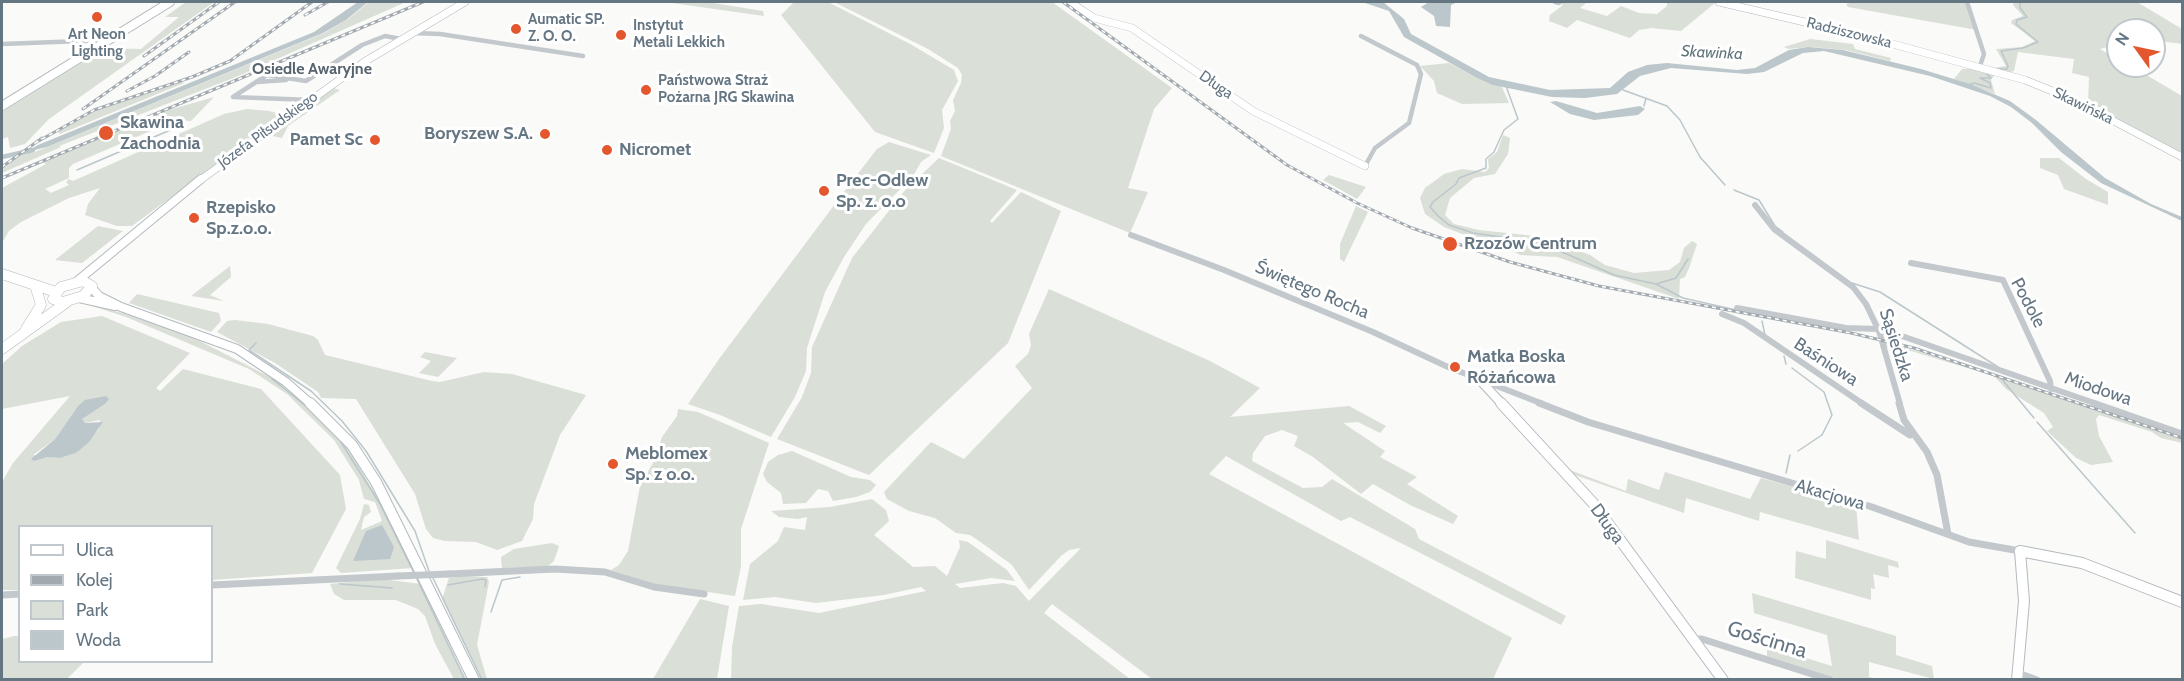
<!DOCTYPE html>
<meta charset="utf-8">
<style>
body{margin:0}
#map{position:relative;width:2184px;height:681px;overflow:hidden;background:#fafaf8;font-family:Cabin,sans-serif}
canvas{display:block}
.frame{position:absolute;inset:0;border:3px solid #657683;pointer-events:none}
.legend{position:absolute;left:18px;top:525px;width:195px;height:138px;box-sizing:border-box;background:#fff;border:2px solid #c1c8cd;margin:0;padding:8px 10px;list-style:none;font-size:18px;color:#657683}
.legend li{display:flex;align-items:center;gap:12px;height:30px}
.legend b{width:30px;border:2px solid #c1c8cd}
.north{position:absolute;left:2106px;top:18px;width:60px;height:60px;box-sizing:border-box;background:#fff;border:2px solid #c1c8cd;border-radius:50%;rotate:303deg;font-size:16px;font-weight:700;line-height:24px;text-align:center;color:#657683}
.north::after{content:'';display:block;margin:auto;width:21px;height:27px;background:#e4572e;clip-path:polygon(50% 0,100% 100%,50% 72%,0 100%)}
</style>
<div id="map">
<canvas width="2184" height="681"></canvas>
<div class="frame"></div>
<ul class="legend">
<li><b style="height:8px;background:#fff"></b>Ulica</li>
<li><b style="height:8px;background:#a2aab0"></b>Kolej</li>
<li><b style="height:16px;background:#dadfd7"></b>Park</li>
<li><b style="height:16px;background:#bbc7cb"></b>Woda</li>
</ul>
<div class="north">N</div>
</div>
<script>
const c = document.querySelector('canvas').getContext('2d');
c.lineJoin = 'round';
function paint(path, color) {
  c.fillStyle = color;
  c.fill(path, 'evenodd');
}
function toPath(rows) {
  const path = new Path2D();
  for (const r of rows) {
    path.moveTo(r[0], r[1]);
    for (let i = 2; i < r.length; i += 2) path.lineTo(r[i], r[i + 1]);
  }
  return path;
}
function trace(path, color, width, dash) {
  c.strokeStyle = color;
  c.lineWidth = width;
  c.lineCap = dash ? 'butt' : 'round';
  c.setLineDash(dash || []);
  c.stroke(path);
}
function drawText(font, color, halo, rows, align = 'center') {
  c.font = font + ' Cabin,sans-serif';
  c.lineWidth = 6;
  c.setLineDash([]);
  c.textBaseline = 'middle';
  c.strokeStyle = halo;
  c.fillStyle = color;
  for (const [text, x, y, turn = 0] of rows) {
    c.save();
    c.translate(x, y);
    c.rotate((+turn || 0) * Math.PI / 180);
    c.textAlign = isNaN(turn) ? turn : align;
    if (halo) c.strokeText(text, 0, 0);
    c.fillText(text, 0, 0);
    c.restore();
  }
}
paint(toPath([
 [186,2,214,2,49,119,25,144,10,148,8,137,2,139,2,112,105,48,141,49,179,17,165,17],
 [369,2,406,2,236,77,59,146,61,147,2,173,2,168,24,153,35,152,324,33,348,19],
 [665,2,707,2,763,11,764,16],
 [794,2,828,2,912,45,954,70,958,81,942,110,944,128,934,153,875,132,781,15],
 [834,2,1052,2,1172,88,1154,109,1128,188,1148,192,1130,233,941,156,951,129,950,121,955,111,953,100,961,83,962,75,958,68,928,49],
 [1557,2,1587,2,1580,8,1607,16,1621,6,1639,13,1657,14,1667,6,1667,2,1715,3,1681,31,1651,28,1639,30,1630,38,1577,20,1567,28,1549,21,1550,15,1563,5],
 [1854,2,1965,2,1977,30,1848,7,1846,4],
 [2014,2,2137,2,2182,29,2182,44,2167,42,2154,36,2154,30,2118,30,2118,44,2100,49,2118,60,2118,66,2131,66,2182,96,2182,153,2088,104,2089,77,2072,73,2074,59,2018,52,2014,71,2008,73,1993,68,2006,66,1996,49,2022,47,2035,41,2011,23,2012,20,2023,16,2013,5],
 [1810,39,1853,44,1855,49,1891,58,1890,61,1846,50,1811,47,1788,49,1784,47],
 [1449,63,1475,77,1502,87,1509,103,1462,104,1437,93,1434,81,1420,66],
 [1980,68,1996,73,1991,80,1995,94,1954,79,1962,69],
 [182,82,184,83,60,134,57,131,95,111],
 [333,88,340,90,288,126,282,138,268,135],
 [214,97,191,121,176,120,73,164,69,168,69,178,45,189,51,193,69,185,66,182,69,179,73,181,224,114,247,109,269,111,280,114,280,117,132,226,117,226,85,215,88,204,100,188,69,198,21,222,9,231,2,243,2,188,46,164,43,162,169,110],
 [1503,135,1510,138,1508,154,1495,174,1474,178,1450,198,1445,215,1454,224,1479,230,1544,237,1590,255,1605,265,1634,273,1669,270,1680,262,1684,248,1692,241,1697,244,1689,268,1685,277,1680,279,1679,299,1557,257,1520,255,1496,242,1470,237,1444,227,1425,214,1420,198,1425,188,1444,174,1462,169,1485,172,1489,168,1488,159,1497,152],
 [889,142,931,155,921,162,913,176,866,224,844,257,825,292,807,348,806,371,795,397,771,437,720,415,688,404,719,359,850,184,877,149],
 [939,158,1017,190,990,221,992,223,1021,192,1061,211,1008,343,869,475,777,439,802,397,811,373,812,347,852,258,906,189],
 [2040,158,2059,158,2086,179,2108,192,2108,205,2064,189,2058,175,2040,168],
 [1329,175,1366,187,1357,199,1323,180],
 [1356,206,1368,212,1344,262,1340,259,1340,244],
 [98,226,123,231,82,263,55,260],
 [230,266,231,277,210,295,224,301,191,296],
 [1049,289,1210,361,1260,388,1230,417,1349,406,1386,426,1380,433,1358,422,1343,423,1385,451,1380,457,1417,477,1407,484,1458,516,1453,524,1410,505,1373,484,1361,494,1313,457,1294,446,1298,436,1282,430,1265,436,1253,453,1252,461,1303,488,1322,487,1332,479,1415,529,1419,539,1566,616,1561,625,1350,517,1341,521,1226,456,1209,474,1512,638,1493,679,1152,679,1052,604,1044,613,1130,679,731,679,732,647,739,606,761,604,819,613,926,591,921,587,884,595,816,603,775,597,743,600,750,564,778,541,784,527,805,530,807,517,798,519,779,517,771,511,830,507,872,499,886,510,889,521,874,535,913,567,935,566,947,576,960,547,959,540,968,542,1007,570,1015,581,991,578,955,584,960,588,1003,583,1016,586,1029,601,1081,548,1069,550,1061,556,1029,590,1012,565,982,543,970,535,956,533,935,518,909,511,887,499,884,492,931,442,964,459,1032,388,1015,366,1028,354,1031,345,1029,334],
 [137,294,219,313,221,321,211,332,129,303],
 [91,304,136,317,192,337,274,379,295,395,335,432,351,453,391,520,414,568,341,573,336,568,360,519,364,504,369,505,371,512,364,517,361,530,382,521,375,502,364,499,359,480,334,440,287,394,249,369,126,317,89,305],
 [102,316,190,353,156,388,160,391,183,369,261,389,340,475,346,509,312,573,212,580,212,526,20,526,19,590,2,590,2,482,13,463,70,396,2,409,2,364,22,346,61,322],
 [105,404,81,419,85,423,100,420,99,429,76,453,60,458,33,455,55,439,78,406],
 [235,320,268,324,313,336,318,340,325,355,432,381,440,382,484,372,512,374,586,395,560,435,534,504,533,519,522,541,497,550,476,542,445,541,433,538,426,529,415,494,356,399,321,398,318,392,275,363,217,332,227,321],
 [1884,341,2001,377,2182,439,2182,443,2161,438,2152,432,2099,415,2096,419,2099,436,2113,462,2091,465,2076,458,2047,431,2053,427,2044,413,2006,389,1994,376,1911,351,1885,347],
 [425,352,457,358,438,377,419,373,431,361,420,357],
 [678,409,698,412,769,443,741,529,741,566,735,596,654,584,611,570,619,565,628,551,640,486,654,461,662,437,677,416],
 [792,451,851,477,870,480,876,485,870,492,856,497,833,501,828,491,818,489,806,503,783,504,781,493,767,482,763,474,768,462,778,455],
 [1567,469,1626,491,1628,479,1659,490,1665,472,1750,499,1761,478,1856,505,1859,540,1760,512,1759,521,1686,498,1684,513,1572,474],
 [1826,540,1898,562,1899,568,1888,565,1889,578,1873,574,1875,589,1871,588,1871,600,1795,578,1796,551,1826,559],
 [552,543,559,546,554,561,547,567,502,568,501,557,514,549],
 [462,576,487,577,489,582,477,645,487,679,481,679,442,599,449,578],
 [382,579,421,584,466,679,454,679,435,644,425,616,418,609,396,600,344,600,334,594,330,584],
 [1752,593,1896,636,1896,655,1932,666,1934,679,1869,662,1869,677,1878,679,1838,679,1767,656,1767,646,1832,666,1827,635,1754,613],
 [700,599,729,606,717,679,653,679],
 [14,636,19,636,20,662,84,662,67,679,2,679,2,639]
]), '#dadfd7');
paint(toPath([
 [358,2,368,2,346,20,323,33,47,147,26,152,38,145,314,32],
 [1362,2,1383,2,1404,19,1411,34,1489,77,1550,90,1610,88,1628,72,1647,65,1667,63,1737,70,1755,68,1789,50,1808,47,1843,50,1921,69,1970,84,2010,101,2036,120,2105,178,2151,204,2182,217,2182,221,2101,183,2061,152,2032,123,2011,107,1990,96,1930,76,1824,51,1803,53,1764,72,1747,74,1671,68,1640,76,1617,94,1585,98,1552,97,1493,85,1475,77,1404,37,1389,11],
 [1429,2,1457,2,1451,5,1450,27,1436,26,1434,16,1421,7],
 [1556,101,1597,113,1640,106,1645,109,1638,115,1594,120,1570,114,1550,102],
 [106,396,109,399,105,404,82,419,85,423,103,422,89,442,76,453,60,458,47,457,34,461,31,459,55,439,78,406,85,400],
 [382,525,394,547,390,559,353,561,366,531]
]), '#bbc7cb');
trace(toPath([
 [1999,69,2007,69,2008,66,2001,51,2023,48,2038,42,2016,24,2017,20,2027,17,2020,8,2020,2],
 [1969,85,1974,83,1991,88,1990,83,1980,78,1991,78,1987,74],
 [1506,86,1518,119,1504,130,1494,152,1486,159,1486,168,1459,178,1456,184,1433,202,1430,207,1438,216,1449,225,1473,233,1542,243,1614,275,1656,284,1683,298,1736,310],
 [1623,90,1667,106,1680,120,1700,157,1725,185],
 [1644,106,1646,98],
 [77,170,175,128],
 [1734,190,1759,200,1775,226,1783,232],
 [1852,283,1880,292,1998,367],
 [1656,284,1676,278,1688,259],
 [1762,321,1765,335],
 [256,343,249,350,311,391,342,421,366,451,415,531,429,571],
 [1784,356,1786,364],
 [1792,368,1824,392,1832,415,1822,435,1798,451],
 [2000,377,2034,418],
 [272,379,306,406],
 [2037,422,2135,533],
 [339,439,380,504,414,573],
 [1786,473,1790,455],
 [416,577,465,680],
 [433,578,482,680],
 [340,584,392,588],
 [448,585,482,579,486,580,485,587],
 [491,612,502,580,520,577]
]), '#bbc7cb', 1.5);
trace(toPath([
 [2,157,33,150]
]), '#bbc7cb', 4.5);
const secondaryFar2 = toPath([
 [1070,2,1094,18,1132,28,1253,111,1365,166],
 [1719,2,1856,34,2025,80,2072,99,2182,157],
 [199,181,364,62,465,2]
]);
const secondaryFar1 = toPath([
 [76,282,201,179],
 [92,288,99,296,121,307,237,349,286,382,311,404],
 [79,298,115,306],
 [1478,378,1502,404]
]);
const secondary = toPath([
 [310,403,352,445,376,482,474,680],
 [1501,403,1593,503,1723,680],
 [2017,680,2024,601,2020,551,2082,563,2182,602]
]);
const primaryFar1 = toPath([
 [2,106,170,2]
]);
const primary = toPath([
 [2,274,56,292],
 [83,281,92,286,83,296,63,302,53,299,61,287,83,281],
 [26,329,41,305,35,285],
 [2,349,67,302]
]);
trace(secondaryFar2, '#b3babf', 8);
trace(secondaryFar1, '#b3babf', 10);
trace(secondary, '#b3babf', 12);
trace(primaryFar1, '#b5babe', 10);
trace(primary, '#b5babe', 11);
trace(toPath([
 [1555,2,1559,3],
 [1967,2,1984,54,1980,66],
 [413,33,440,34,583,56],
 [1361,36,1417,65,1421,74,1409,123,1375,148,1365,166],
 [2,44,109,40],
 [257,82,286,80],
 [311,100,233,97,267,75,306,81,362,45,385,36,401,39]
]), '#c3c8cc', 4.5);
trace(toPath([
 [1755,205,1774,229,1853,287,1866,304,1879,331,1900,404],
 [1131,235,1224,270,1373,332,1448,367,1543,404],
 [1911,263,2003,280,2050,381,2051,389],
 [1737,308,1846,328,1878,329],
 [1722,314,1744,323,1863,404],
 [1879,331,1899,335,2097,404]
]), '#c3c8cc', 6);
trace(toPath([
 [1539,403,1588,422,1872,507,1969,542,2020,551],
 [1861,403,1910,435],
 [1899,403,1904,420,1927,452,1937,475,1948,534],
 [2093,403,2182,434],
 [449,574,555,569,605,572,654,587,704,594],
 [212,585,398,576],
 [2,595,20,594],
 [1694,639,1702,639,1831,680],
 [2018,673,2037,680]
]), '#c3c8cc', 7);
trace(secondaryFar2, '#fff', 7);
trace(secondaryFar1, '#fff', 8);
trace(secondary, '#fff', 10);
trace(primaryFar1, '#fff', 8);
trace(primary, '#fff', 10);
const rail = toPath([
 [1063,2,1287,165,1357,203,1412,228,1510,262,1599,286,1851,333,1914,348,2182,438],
 [305,15,328,2],
 [144,56,219,2],
 [127,91,155,76,189,52],
 [83,109,235,2],
 [35,143,94,110,192,77,230,61,312,2],
 [2,167,42,138],
 [2,178,423,2]
]);
trace(rail, '#a2aab0', 3);
trace(rail, '#fff', 1.5, [4]);
trace(toPath([
 [398,576,449,574]
]), '#c3c8cc', 7);
for (const [x, y, r, color] of [
 [97,17,6,"#e4572e"],
 [516,29,6,"#e4572e"],
 [621,35,6,"#e4572e"],
 [646,90,6,"#e4572e"],
 [106,133,8,"#e4572e"],
 [545,134,6,"#e4572e"],
 [375,140,6,"#e4572e"],
 [607,150,6,"#e4572e"],
 [824,191,6,"#e4572e"],
 [194,218,6,"#e4572e"],
 [1450,244,8,"#e4572e"],
 [1455,367,6,"#e4572e"],
 [613,464,6,"#e4572e"]
]) {
  const dot = new Path2D();
  dot.arc(x, y, r, 0, 2 * Math.PI);
  c.fillStyle = color;
  c.fill(dot);
  trace(dot, '#fff', 2);
}
drawText('bold 15px', '#657683', '#fff', [
 ["Aumatic SP.",528,20],
 ["Z. O. O.",528,37],
 ["Instytut",633,26],
 ["Metali Lekkich",633,43],
 ["Art Neon",97,35,"center"],
 ["Lighting",97,52,"center"],
 ["Państwowa Straż",658,81],
 ["Pożarna JRG Skawina",658,98]
], 'left');
drawText('15px', '#657683', '#fff', [
 ["Radziszowska",1849,33,14],
 ["Długa",1216,85,35],
 ["Skawińska",2083,106,26],
 ["Józefa Piłsudskiego",268,130,-36]
]);
drawText('italic 16px', '#60757c', '#fff', [
 ["Skawinka",1712,53,3]
]);
drawText('bold 16px', '#57646e', '#fff', [
 ["Osiedle Awaryjne",312,69]
]);
drawText('bold 18px', '#657683', '#fff', [
 ["Skawina",120,123],
 ["Zachodnia",120,144],
 ["Boryszew S.A.",533,134,"right"],
 ["Pamet Sc",363,140,"right"],
 ["Nicromet",619,150],
 ["Prec-Odlew",836,181],
 ["Sp. z. o.o",836,202],
 ["Rzepisko",206,208],
 ["Sp.z.o.o.",206,229],
 ["Rzozów Centrum",1464,244],
 ["Matka Boska",1467,357],
 ["Różańcowa",1467,378],
 ["Meblomex",625,454],
 ["Sp. z o.o.",625,475]
], 'left');
drawText('18px', '#657683', '#fff', [
 ["Świętego Rocha",1312,290,23],
 ["Podole",2028,303,62],
 ["Sąsiedzka",1896,345,72],
 ["Baśniowa",1826,362,33],
 ["Miodowa",2098,389,19],
 ["Akacjowa",1830,495,16],
 ["Długa",1607,524,54]
]);
drawText('21px', '#657683', '#fff', [
 ["Gościnna",1767,640,17]
]);
</script>
